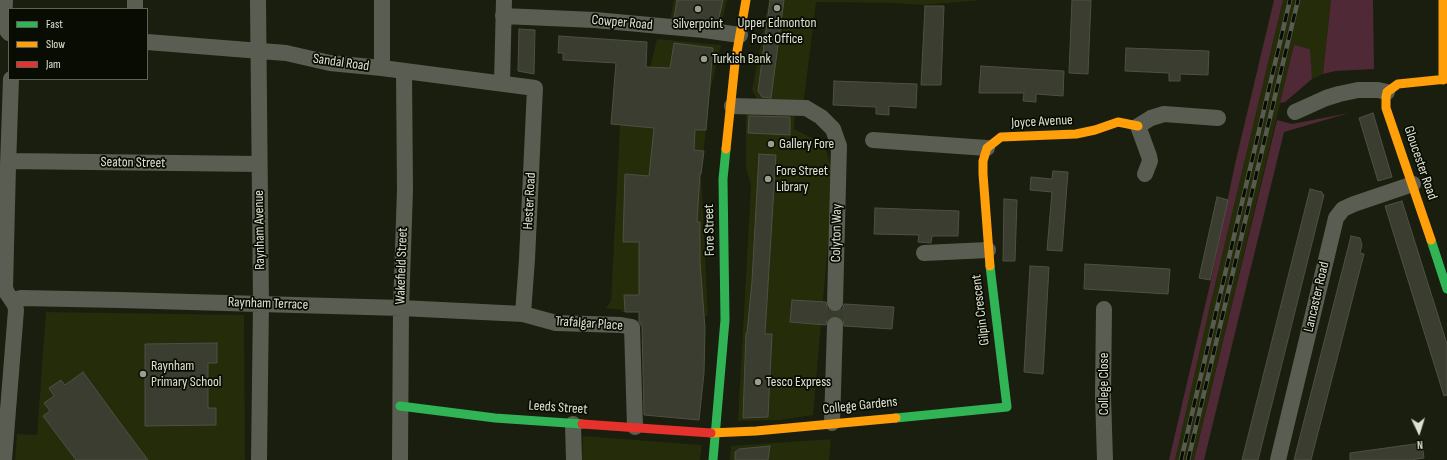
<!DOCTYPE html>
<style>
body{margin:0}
#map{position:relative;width:1447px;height:460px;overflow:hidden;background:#1a1e0e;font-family:"Sofia Sans Condensed",sans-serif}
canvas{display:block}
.legend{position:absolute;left:8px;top:8px;width:140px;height:72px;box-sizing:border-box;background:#090c03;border:1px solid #5e6256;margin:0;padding:5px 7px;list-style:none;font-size:12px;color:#dde3d2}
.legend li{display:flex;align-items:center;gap:8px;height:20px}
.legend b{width:20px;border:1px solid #5e6256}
.north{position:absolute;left:1399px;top:412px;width:40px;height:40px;-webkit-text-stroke:3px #090c03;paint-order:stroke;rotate:176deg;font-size:11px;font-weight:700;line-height:16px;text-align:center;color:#dde3d2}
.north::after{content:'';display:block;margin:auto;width:14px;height:18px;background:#dde3d2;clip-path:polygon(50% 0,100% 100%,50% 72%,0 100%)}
</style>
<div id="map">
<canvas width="1447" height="460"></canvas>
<ul class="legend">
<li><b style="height:5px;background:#30b455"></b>Fast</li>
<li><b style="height:5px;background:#ff9f0a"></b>Slow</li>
<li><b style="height:5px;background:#e5322d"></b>Jam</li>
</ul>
<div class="north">N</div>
</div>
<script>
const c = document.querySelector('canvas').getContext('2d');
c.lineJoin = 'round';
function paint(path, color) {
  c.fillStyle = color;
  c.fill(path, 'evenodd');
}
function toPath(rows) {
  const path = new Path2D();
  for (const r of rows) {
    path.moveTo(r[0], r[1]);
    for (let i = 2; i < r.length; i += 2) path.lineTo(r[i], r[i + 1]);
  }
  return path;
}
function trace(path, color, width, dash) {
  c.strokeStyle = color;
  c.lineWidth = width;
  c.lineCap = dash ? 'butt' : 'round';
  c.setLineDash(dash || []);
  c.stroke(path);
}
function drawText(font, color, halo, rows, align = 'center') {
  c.font = font + ' "Sofia Sans Condensed",sans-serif';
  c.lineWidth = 3.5;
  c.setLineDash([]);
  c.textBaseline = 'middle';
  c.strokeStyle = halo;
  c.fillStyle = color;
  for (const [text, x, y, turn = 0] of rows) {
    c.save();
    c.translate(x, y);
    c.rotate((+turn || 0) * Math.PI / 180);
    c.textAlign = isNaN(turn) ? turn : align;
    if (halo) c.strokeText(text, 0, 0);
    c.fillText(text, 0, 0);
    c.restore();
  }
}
paint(toPath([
 [674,0,727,0,721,26,670,20],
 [769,0,983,0,923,5,895,3,816,2,804,100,757,99,752,90],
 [1283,0,1331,0,1323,74,1312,79,1309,49,1294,46,1194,460,1175,460,1209,310],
 [657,39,721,45,710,92,701,174,708,316,622,312,622,310,606,308,611,301,621,105,642,102],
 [746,109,795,112,794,129,824,144,834,175,813,415,780,420,738,421,751,185,746,168],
 [46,312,244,315,245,460,15,460,17,434,37,435],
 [583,436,702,445,700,460,582,460],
 [831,439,829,460,730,460,731,446]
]), '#242c0a');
paint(toPath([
 [1274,0,1283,0,1209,310,1175,460,1169,460,1211,280,1235,164],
 [1331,0,1373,0,1374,69,1335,71,1323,74],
 [1294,45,1310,49,1312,79,1285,102,1280,103],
 [1349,113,1284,132,1204,460,1194,460,1277,120,1292,124]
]), '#502936');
const building = toPath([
 [677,0,723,0,718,22,674,18,677,0],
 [770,0,784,0,771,98,762,97,758,91,770,0],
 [1072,0,1091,0,1088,74,1069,73,1072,0],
 [925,6,944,6,941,85,921,85,925,6],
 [519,29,535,30,534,74,518,71,519,29],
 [559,36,647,42,646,67,670,68,674,43,713,48,706,130,695,130,694,150,704,151,701,174,700,174,697,222,700,222,700,262,705,328,704,373,699,420,644,415,642,327,639,321,639,312,625,312,624,295,639,295,639,242,623,242,625,174,649,176,654,128,611,124,616,63,563,60,563,53,558,53,559,36],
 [1126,48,1209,51,1208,75,1180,74,1180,81,1169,81,1169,73,1125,71,1126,48],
 [981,66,1064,71,1063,96,1036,94,1036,102,1023,101,1024,93,979,93,981,66],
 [834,81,917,84,916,108,889,106,889,115,876,114,876,107,833,105,834,81],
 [1373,113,1392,177,1378,181,1359,118,1373,113],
 [749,116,790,117,790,135,748,133,749,116],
 [759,154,776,155,765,334,772,334,768,417,743,418,746,333,747,333,752,281,759,154],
 [1053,171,1068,172,1062,251,1047,250,1052,192,1030,190,1031,177,1052,179,1053,171],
 [1310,189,1322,192,1322,194,1324,195,1258,460,1242,460,1310,189],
 [1217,197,1228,200,1210,280,1199,278,1217,197],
 [1004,199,1017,200,1015,261,1003,261,1004,199],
 [1402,201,1447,344,1447,395,1444,396,1385,206,1402,201],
 [875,208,959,211,958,236,932,236,931,243,918,242,919,235,874,234,875,208],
 [1351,236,1360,238,1362,245,1360,253,1364,254,1311,460,1294,460,1351,236],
 [1085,264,1170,269,1168,294,1084,289,1085,264],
 [1030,266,1049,267,1043,374,1024,372,1030,266],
 [792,300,826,302,827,308,830,311,834,312,840,311,843,308,844,304,894,307,892,329,844,326,843,320,840,317,836,316,830,317,827,320,826,325,790,322,792,300],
 [217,343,217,363,208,363,208,408,216,408,216,425,145,426,145,344,217,343],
 [83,372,121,424,148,460,76,460,43,416,50,411,44,403,54,396,49,388,61,380,65,385,83,372],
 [1422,443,1424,458,1411,460,1350,460,1350,453,1422,443],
 [770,446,768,460,735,460,735,452,739,449,770,446]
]);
paint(building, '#3a3d30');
trace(building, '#4d5143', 1);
trace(toPath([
 [835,325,835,303]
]), '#373c2b', 16, [16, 8]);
trace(toPath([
 [5,0,4,26,9,33],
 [135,0,135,9],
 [258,0,261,303,259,460],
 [503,16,595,20,704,30,740,35],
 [147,42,286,53,330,63,382,68,535,88,527,259,523,314],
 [382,68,382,0],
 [502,83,504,0],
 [732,106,806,108,821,117,833,129,839,146,835,303],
 [1295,112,1326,98,1339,94,1358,90,1378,90,1387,92],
 [873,140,987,148],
 [8,161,259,164],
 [1145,174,1150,161,1149,156,1138,126,1151,118,1164,114,1218,118],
 [924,253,988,250],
 [12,300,21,298,120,300,401,308,523,314,556,323,621,325,632,327,635,427],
 [1104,309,1103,396,1105,460],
 [832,423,835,325],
 [573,424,574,460],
 [4,460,16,310,15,305,7,293,5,288,8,166,11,79],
 [400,460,401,308,405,190,404,72],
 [1278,460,1336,218,1343,209,1354,204,1413,184]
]), '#5a5e52', 16);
trace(toPath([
 [1431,240,1447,289],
 [400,406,495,418,582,424],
 [896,418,1007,407,990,266],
 [713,460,725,320,723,179,726,149]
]), '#30b455', 9);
trace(toPath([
 [1443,0,1443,80],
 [726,149,735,63,746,0],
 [1431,240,1386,108,1386,97,1387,92,1398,84,1447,79],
 [990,266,983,174,983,161,987,148,1001,137,1076,134,1095,130,1118,122,1138,126],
 [711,433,756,431,896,418]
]), '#ff9f0a', 9);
trace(toPath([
 [582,424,711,433]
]), '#e5322d', 9);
const rail = toPath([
 [1181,460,1290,0],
 [1188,460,1298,0]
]);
trace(rail, '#585b4f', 4.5);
trace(rail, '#090c03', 3, [9]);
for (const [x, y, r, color] of [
 [777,8,4,"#999e8d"],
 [698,9,4,"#999e8d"],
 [704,59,4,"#999e8d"],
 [771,144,4,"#999e8d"],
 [768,179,4,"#999e8d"],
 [143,374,4,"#999e8d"],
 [758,382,4,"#999e8d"]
]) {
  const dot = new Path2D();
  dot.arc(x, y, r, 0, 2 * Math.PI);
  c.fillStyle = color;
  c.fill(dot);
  trace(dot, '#090c03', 1.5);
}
drawText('14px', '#dde3d2', '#090c03', [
 ["Cowper Road",622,23,5],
 ["Sandal Road",341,63,8],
 ["Joyce Avenue",1042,122,-3],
 ["Seaton Street",133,163,1],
 ["Gloucester Road",1420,163,71],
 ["Hester Road",530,201,-87],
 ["Raynham Avenue",260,230,-91],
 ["Fore Street",710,230,-91],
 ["Colyton Way",837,233,-89],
 ["Wakefield Street",402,266,-88],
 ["Lancaster Road",1317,297,-77],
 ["Raynham Terrace",268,304,2],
 ["Gilpin Crescent",981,310,-97],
 ["Trafalgar Place",589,324,4],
 ["College Close",1104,384,-90],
 ["College Gardens",860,406,-6],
 ["Leeds Street",558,408,4]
]);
drawText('14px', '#dde3d2', '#090c03', [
 ["Upper Edmonton",777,23,"center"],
 ["Post Office",777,39,"center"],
 ["Silverpoint",698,24,"center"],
 ["Turkish Bank",712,59],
 ["Gallery Fore",779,144],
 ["Fore Street",776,171],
 ["Library",776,187],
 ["Raynham",151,366],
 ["Primary School",151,382],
 ["Tesco Express",766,382]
], 'left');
</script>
